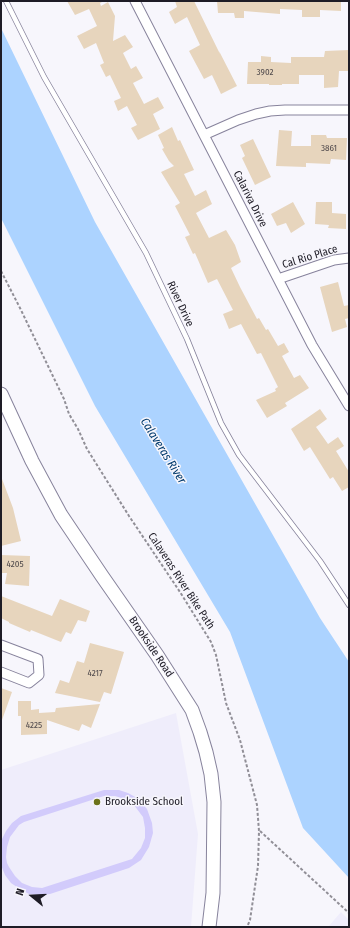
<!DOCTYPE html>
<style>
body{margin:0}
#map{position:relative;width:350px;height:928px;overflow:hidden;background:#f7f6fc;font-family:"Fira Sans Condensed",sans-serif}
canvas{display:block}
.frame{position:absolute;inset:0;border:2px solid #1e1c26;pointer-events:none}
.north{position:absolute;left:12px;top:876px;width:40px;height:40px;-webkit-text-stroke:3px #f7f6fc;paint-order:stroke;rotate:288deg;font-size:11px;font-weight:700;line-height:16px;text-align:center;color:#1e1c26}
.north::after{content:'';display:block;margin:auto;width:14px;height:18px;background:#1e1c26;clip-path:polygon(50% 0,100% 100%,50% 72%,0 100%)}
</style>
<div id="map">
<canvas width="350" height="928"></canvas>
<div class="frame"></div>
<div class="north">N</div>
</div>
<script>
const c = document.querySelector('canvas').getContext('2d');
c.lineJoin = 'round';
function paint(path, color) {
  c.fillStyle = color;
  c.fill(path, 'evenodd');
}
function toPath(rows) {
  const path = new Path2D();
  for (const r of rows) {
    path.moveTo(r[0], r[1]);
    for (let i = 2; i < r.length; i += 2) path.lineTo(r[i], r[i + 1]);
  }
  return path;
}
function trace(path, color, width, dash) {
  c.strokeStyle = color;
  c.lineWidth = width;
  c.lineCap = dash ? 'butt' : 'round';
  c.setLineDash(dash || []);
  c.stroke(path);
}
function drawText(font, color, halo, rows, align = 'center') {
  c.font = font + ' "Fira Sans Condensed",sans-serif';
  c.lineWidth = 3;
  c.setLineDash([]);
  c.textBaseline = 'middle';
  c.strokeStyle = halo;
  c.fillStyle = color;
  for (const [text, x, y, turn = 0] of rows) {
    c.save();
    c.translate(x, y);
    c.rotate((+turn || 0) * Math.PI / 180);
    c.textAlign = isNaN(turn) ? turn : align;
    if (halo) c.strokeText(text, 0, 0);
    c.fillText(text, 0, 0);
    c.restore();
  }
}
paint(toPath([
 [176,713,198,834,191,927,1,927,1,770],
 [341,912,349,920,349,927,328,927]
]), '#efedfb');
paint(toPath([
 [104,790,119,790,128,793,137,798,147,809,152,823,153,833,149,847,141,860,129,868,50,894,39,895,29,894,20,889,11,883,5,875,1,865,1,841,6,831,12,823,21,816],
 [104,796,115,796,125,799,134,805,143,817,145,828,145,838,141,848,132,859,42,888,32,887,22,883,15,876,9,867,7,863,6,857,7,847,10,837,19,825,24,822]
]), '#d2cbfb');
paint(toPath([
 [1,28,95,222,320,618,349,662,349,878,303,828,230,632,95,406,1,218]
]), '#acd3ff');
paint(toPath([
 [67,1,104,1,100,3,101,6,108,2,115,16,113,41,125,35,133,47,123,53,131,69,136,66,143,78,133,83,144,104,158,97,164,108,153,114,160,129,138,140,131,128,137,125,127,106,118,111,114,101,121,98,110,75,106,77,100,65,104,63,96,43,84,49,77,36,97,26,89,9,75,15],
 [175,1,194,1,220,54,219,51,237,86,221,94,212,75,204,79,189,51,200,45,187,17,175,24,169,12,177,7],
 [217,1,341,1,341,11,320,10,320,17,302,17,302,10,280,9,280,14,244,11,244,18,235,18,234,13,218,13],
 [349,50,349,71,339,71,338,87,324,88,324,75,299,75,299,84,282,84,282,85,269,85,269,84,247,84,248,62,261,62,261,56,271,57,271,62,291,63,291,57,324,57,325,51],
 [172,127,178,141,180,140,194,170,184,174,195,196,206,190,212,204,196,213,209,238,226,230,235,245,241,262,231,268,240,287,257,319,259,318,266,330,268,329,278,346,284,343,289,352,282,356,294,378,300,375,309,388,285,403,287,406,267,418,256,400,276,391,275,389,278,387,261,353,257,354,241,324,229,329,223,314,233,310,217,279,208,283,195,253,193,254,185,237,190,235,175,206,180,203,161,172,174,166,169,161,162,149,164,148,158,135],
 [279,130,292,131,291,146,311,146,311,135,326,135,327,138,347,138,346,160,331,159,330,164,306,163,306,167,276,166],
 [253,139,271,177,255,185,242,158,245,156,240,145],
 [293,202,305,224,291,233,286,223,277,226,271,214],
 [316,202,332,202,332,213,346,214,346,229,328,228,329,225,315,224],
 [338,282,344,306,349,305,349,318,345,319,347,327,332,332,320,287],
 [320,409,327,419,316,427,328,444,338,437,344,446,336,451,349,472,349,487,342,491,333,477,330,479,310,447,304,451,291,429],
 [2,479,13,508,21,541,1,546],
 [1,555,30,556,29,586,5,584,7,573,1,573],
 [1,596,52,616,60,599,90,611,86,622,78,620,71,634,66,632,61,642,31,630,30,632,9,623,9,622,1,618],
 [90,643,124,652,111,694,104,692,100,702,55,693,60,680,69,683,77,661,84,663],
 [1,688,12,692,2,720,1,719],
 [18,701,31,701,31,710,39,709,39,713,55,712,56,708,100,704,91,728,82,724,79,731,47,720,47,734,21,735,21,716,18,716]
]), '#e7d5bd');
const lane = toPath([
 [6,1,44,77,146,253,187,339,221,423,239,455,320,561,349,605]
]);
const street = toPath([
 [135,1,312,345,349,406],
 [204,135,238,120,256,114,270,111,285,110,349,110],
 [278,279,334,260,349,258],
 [1,645,38,659,39,675,29,683,1,672]
]);
const secondary = toPath([
 [1,394,32,461,61,515,102,576,157,655,192,710,200,732,206,752,211,774,214,802,213,893,209,927]
]);
trace(lane, '#87839c', 6);
trace(street, '#87839c', 11);
trace(secondary, '#87839c', 15);
trace(toPath([
 [1,271,20,308,64,399,69,414,78,429,87,449,129,516,180,592,211,642,216,655,226,703,240,740,257,805,259,831,258,866,250,920,247,927],
 [260,831,349,913]
]), '#918f97', 2, [3, 2]);
trace(lane, '#fff', 4.5);
trace(street, '#fff', 9);
trace(secondary, '#fff', 13);
for (const [x, y, r, color] of [
 [97,802,4,"#6c721a"]
]) {
  const dot = new Path2D();
  dot.arc(x, y, r, 0, 2 * Math.PI);
  c.fillStyle = color;
  c.fill(dot);
  trace(dot, '#f7f6fc', 1.5);
}
drawText('9px', '#504a4c', null, [
 ["3902",265,72],
 ["3861",329,148],
 ["4205",15,564],
 ["4217",95,673],
 ["4225",34,725]
]);
drawText('11px', '#1e1c26', '#f7f6fc', [
 ["Calariva Drive",250,199,63],
 ["Cal Rio Place",310,257,-17],
 ["River Drive",180,304,65],
 ["Calaveras River Bike Path",181,581,57],
 ["Brookside Road",151,647,56]
]);
drawText('11px', '#1e1c26', '#f7f6fc', [
 ["Brookside School",105,802]
], 'left');
drawText('italic 12px', '#003a6d', '#f7f6fc', [
 ["Calaveras River",163,451,58]
]);
</script>
